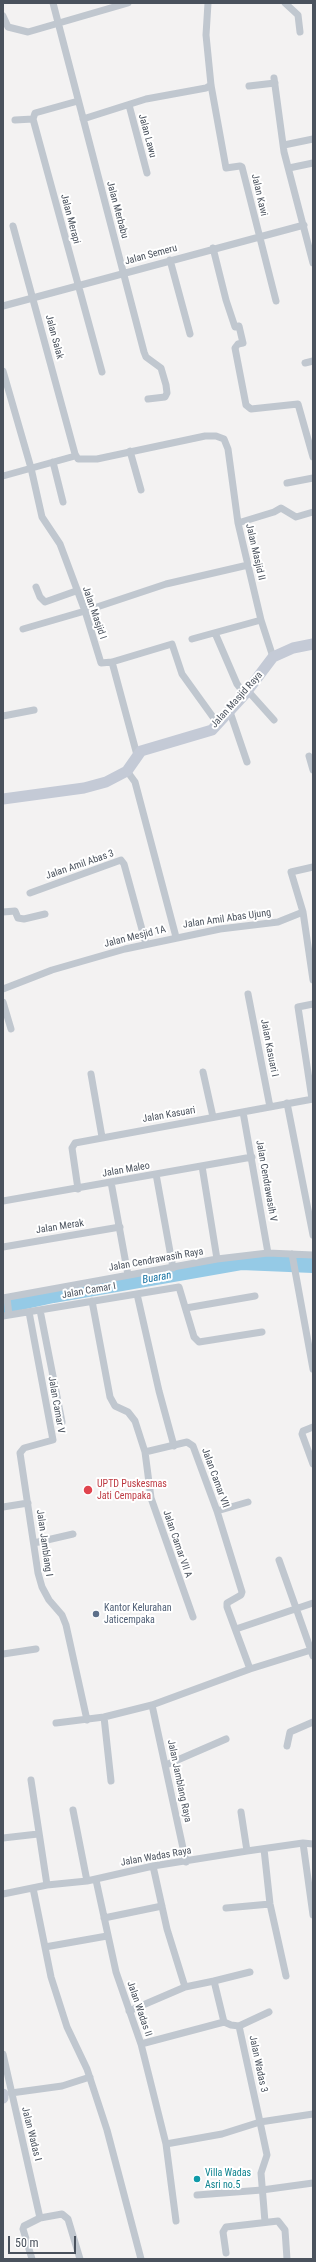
<!DOCTYPE html>
<style>
body{margin:0}
#map{position:relative;width:316px;height:2262px;overflow:hidden;background:#f3f2f2;font-family:"Roboto Condensed",sans-serif}
canvas{display:block}
.frame{position:absolute;inset:0;border:4px solid #4a525d;pointer-events:none}
.scale{position:absolute;left:8px;top:2236px;width:68px;height:18px;box-sizing:border-box;border:2px solid #4a525d;border-top:0;padding-left:5px;font-size:12px;line-height:14px;white-space:nowrap;color:#4a525d;-webkit-text-stroke:3px #fff;paint-order:stroke}
</style>
<div id="map">
<canvas width="316" height="2262"></canvas>
<div class="frame"></div>
<div class="scale">50 m</div>
</div>
<script>
const c = document.querySelector('canvas').getContext('2d');
c.lineJoin = 'round';
function toPath(rows) {
  const path = new Path2D();
  for (const r of rows) {
    path.moveTo(r[0], r[1]);
    for (let i = 2; i < r.length; i += 2) path.lineTo(r[i], r[i + 1]);
  }
  return path;
}
function trace(path, color, width, dash) {
  c.strokeStyle = color;
  c.lineWidth = width;
  c.lineCap = dash ? 'butt' : 'round';
  c.setLineDash(dash || []);
  c.stroke(path);
}
function drawText(font, color, halo, rows, align = 'center') {
  c.font = font + ' "Roboto Condensed",sans-serif';
  c.lineWidth = 4;
  c.setLineDash([]);
  c.textBaseline = 'middle';
  c.strokeStyle = halo;
  c.fillStyle = color;
  for (const [text, x, y, turn = 0] of rows) {
    c.save();
    c.translate(x, y);
    c.rotate((+turn || 0) * Math.PI / 180);
    c.textAlign = isNaN(turn) ? turn : align;
    if (halo) c.strokeText(text, 0, 0);
    c.fillText(text, 0, 0);
    c.restore();
  }
}
trace(toPath([
 [3,1306,53,1295,241,1262,313,1265]
]), '#95cae6', 16);
trace(toPath([
 [53,3,144,352,146,357,161,368,166,385,167,393,165,397,148,399],
 [208,3,206,35,211,85,226,168,240,166,242,167,276,301],
 [285,3,298,15,300,32],
 [3,16,8,27,28,32,128,3],
 [274,78,284,152,313,263],
 [249,86,275,83],
 [78,101,35,113,33,119,102,372],
 [129,105,147,173],
 [83,119,146,99,206,88,211,85],
 [15,120,33,119],
 [284,145,313,139],
 [289,168,313,163],
 [13,226,75,454,78,459,97,459,205,436,216,436,224,439,228,449,238,523,261,620,273,657],
 [213,248,226,300,235,327,239,326,243,343,238,344,235,348,246,405,251,409,298,404,313,457],
 [170,260,190,334],
 [3,306,304,225],
 [305,363,313,361],
 [3,371,31,468,42,517,60,544,85,611,101,663,112,662,172,644,182,674,218,724],
 [130,451,141,490],
 [53,462,63,502],
 [3,476,75,456],
 [287,483,313,478],
 [238,523,274,512,281,508,296,517,313,512],
 [36,587,40,597,45,602,76,591],
 [23,629,85,611,166,584,248,565],
 [215,633,237,684,245,694],
 [192,639,261,620],
 [112,662,137,755],
 [248,691,274,720],
 [230,712,247,762],
 [3,716,34,710],
 [309,756,313,770],
 [127,771,135,782,176,937],
 [313,867,291,872,303,912,313,980],
 [30,893,121,860,124,864,146,944],
 [3,912,15,911,18,918,24,919,45,914],
 [3,989,52,970,125,949,220,929,278,922,303,912],
 [248,994,270,1107],
 [3,1002,11,1029],
 [203,1072,213,1117],
 [91,1074,102,1137],
 [312,1099,298,1007,313,1004],
 [287,1103,313,1235],
 [243,1112,268,1253],
 [202,1166,217,1259],
 [156,1174,173,1268],
 [111,1182,128,1275],
 [78,1189,72,1148,75,1143,313,1099],
 [3,1201,252,1157],
 [3,1247,120,1227],
 [292,1254,313,1369],
 [137,1294,159,1391,174,1446],
 [3,1298,217,1259,268,1253,313,1255],
 [7,1298,9,1315],
 [92,1301,110,1397,115,1406,128,1412,135,1421,145,1452,151,1498,193,1617],
 [186,1308,255,1296],
 [40,1310,62,1422],
 [29,1312,53,1440,24,1448,20,1453,38,1573,42,1587,49,1600,62,1615,66,1625,87,1720],
 [3,1316,179,1287,194,1337,199,1342,262,1332],
 [313,1427,303,1431,302,1434,313,1464],
 [145,1452,187,1442,193,1446,217,1511,242,1592,241,1595,227,1603,227,1607,250,1669],
 [3,1507,28,1503],
 [217,1511,248,1502],
 [34,1543,73,1534],
 [279,1560,313,1656],
 [236,1629,313,1603],
 [3,1654,36,1649],
 [152,1705,186,1862],
 [104,1717,111,1781],
 [56,1723,104,1717,152,1705,250,1669,311,1650],
 [287,1746,290,1732,313,1722],
 [166,1765,226,1739],
 [31,1780,47,1885],
 [73,1810,87,1881],
 [241,1812,247,1851],
 [3,1838,38,1834],
 [303,1843,313,1915],
 [264,1849,270,1904,286,1976],
 [153,1866,167,1929,185,1987],
 [96,1880,116,1972,141,2044,166,2144,176,2221],
 [33,1888,51,1977,67,2027,87,2069,107,2130,141,2259],
 [3,1894,47,1885,87,1881,153,1866,247,1851,303,1843,313,1844],
 [226,1908,270,1904],
 [104,1918,162,1906],
 [45,1947,107,1936],
 [214,1981,250,1972],
 [129,2011,185,1987,214,1981,224,2022,231,2025,239,2026,260,2122,267,2155,261,2173,265,2222],
 [239,2026,269,2012],
 [141,2044,224,2022],
 [3,2054,40,2218],
 [11,2093,62,2086,90,2077],
 [166,2144,222,2134,260,2122,313,2114],
 [197,2195,262,2190,313,2183],
 [226,2253,223,2232,226,2227,278,2221,285,2230,287,2259],
 [32,2259,23,2229,24,2226,40,2218,62,2214,68,2219,80,2259]
]), '#c0c7cf', 7);
trace(toPath([
 [3,799,84,788,106,782,127,771,141,751,212,730,245,694,273,657,293,648,313,644],
 [3,2094,3,2098]
]), '#c4cad6', 11);
for (const [x, y, r, color] of [
 [88,1490,5,"#e0444e"],
 [96,1614,4,"#5c6f8a"],
 [197,2179,4,"#0f9aa8"]
]) {
  const dot = new Path2D();
  dot.arc(x, y, r, 0, 2 * Math.PI);
  c.fillStyle = color;
  c.fill(dot);
  trace(dot, '#fff', 1.5);
}
drawText('10px', '#4a525d', '#fff', [
 ["Jalan Lawu",147,136,75],
 ["Jalan Kawi",259,195,77],
 ["Jalan Merbabu",117,210,75],
 ["Jalan Merapi",70,219,75],
 ["Jalan Semeru",151,255,-15],
 ["Jalan Salak",54,337,75],
 ["Jalan Masjid II",255,552,77],
 ["Jalan Masjid I",94,613,71],
 ["Jalan Masjid Raya",237,700,-48],
 ["Jalan Amil Abas 3",80,865,-19],
 ["Jalan Amil Abas Ujung",227,919,-8],
 ["Jalan Mesjid 1A",135,937,-14],
 ["Jalan Kasuari I",269,1048,79],
 ["Jalan Kasuari",169,1115,-10],
 ["Jalan Maleo",126,1170,-10],
 ["Jalan Cendrawasih V",266,1181,80],
 ["Jalan Merak",60,1227,-9],
 ["Jalan Cendrawasih Raya",156,1260,-10],
 ["Jalan Camar I",89,1291,-10],
 ["Jalan Camar V",56,1405,80],
 ["Jalan Camar VII",215,1478,70],
 ["Jalan Jamblang I",44,1543,82],
 ["Jalan Camar VII A",177,1544,71],
 ["Jalan Jamblang Raya",179,1781,78],
 ["Jalan Wadas Raya",156,1857,-10],
 ["Jalan Wadas II",139,2009,71],
 ["Jalan Wadas 3",258,2064,78],
 ["Jalan Wadas I",31,2134,76]
]);
drawText('10px', '#be3a42', '#fff', [
 ["UPTD Puskesmas",97,1484],
 ["Jati Cempaka",97,1496]
], 'left');
drawText('10px', '#4e5e75', '#fff', [
 ["Kantor Kelurahan",104,1608],
 ["Jaticempaka",104,1620]
], 'left');
drawText('10px', '#0d838f', '#fff', [
 ["Villa Wadas",205,2173],
 ["Asri no.5",205,2185]
], 'left');
drawText('italic 11px', '#1873a3', '#fff', [
 ["Buaran",157,1278,-10]
]);
</script>
